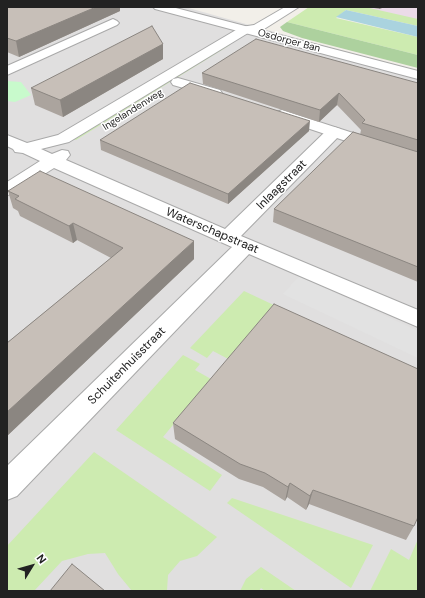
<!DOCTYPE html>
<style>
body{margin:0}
#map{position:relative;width:425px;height:598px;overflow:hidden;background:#f2efe9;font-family:"DM Sans",sans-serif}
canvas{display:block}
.frame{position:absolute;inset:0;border:8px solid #222;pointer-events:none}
.north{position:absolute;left:12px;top:546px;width:40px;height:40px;-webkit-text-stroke:3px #fff;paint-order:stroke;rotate:53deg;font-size:11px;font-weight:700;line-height:16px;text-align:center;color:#222}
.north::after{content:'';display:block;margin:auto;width:14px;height:18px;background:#222;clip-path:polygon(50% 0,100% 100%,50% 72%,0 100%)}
</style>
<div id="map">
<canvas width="425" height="598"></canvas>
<div class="frame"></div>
<div class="north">N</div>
</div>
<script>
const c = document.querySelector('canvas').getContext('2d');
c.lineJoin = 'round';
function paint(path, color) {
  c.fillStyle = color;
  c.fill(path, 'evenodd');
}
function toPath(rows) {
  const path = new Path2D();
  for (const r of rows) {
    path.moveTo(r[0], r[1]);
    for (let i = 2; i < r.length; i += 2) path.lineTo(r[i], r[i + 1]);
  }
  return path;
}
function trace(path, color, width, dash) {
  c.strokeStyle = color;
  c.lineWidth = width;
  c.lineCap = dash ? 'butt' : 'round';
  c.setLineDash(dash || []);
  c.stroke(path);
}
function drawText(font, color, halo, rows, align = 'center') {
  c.font = font + ' "DM Sans",sans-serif';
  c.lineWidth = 3;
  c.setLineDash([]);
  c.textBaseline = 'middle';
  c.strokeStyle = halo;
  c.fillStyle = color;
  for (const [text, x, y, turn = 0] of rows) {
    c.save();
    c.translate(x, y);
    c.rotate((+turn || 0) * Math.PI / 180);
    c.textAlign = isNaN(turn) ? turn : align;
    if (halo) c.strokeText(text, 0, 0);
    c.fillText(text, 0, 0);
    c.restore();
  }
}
paint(toPath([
 [7,7,185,7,418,72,418,591,7,591]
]), '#e0dfdf');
paint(toPath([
 [355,7,418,7,418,21]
]), '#ebdbe8');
paint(toPath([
 [309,7,365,7,418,19,418,26,346,10,336,18,418,37,418,55,287,22],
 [226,45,230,45,76,140,72,139],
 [244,291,278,307,232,361,213,351,207,358,190,348],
 [183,355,200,364,195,370,211,379,163,437,222,475,210,491,116,430],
 [94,452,217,537,197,556,180,561,168,575,167,591,132,591,118,574,105,553,88,554,62,561,34,591,7,591,7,546],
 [232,498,373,545,351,588,227,503],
 [418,539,418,591,370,591,391,549,409,560],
 [261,567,296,591,265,591,261,588,259,591,240,591,246,579]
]), '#cdebb0');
paint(toPath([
 [287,22,418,55,418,68,302,38,283,31,280,27]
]), '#add19e');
paint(toPath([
 [7,81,21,82,31,95,15,102,7,101]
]), '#c8facc');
paint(toPath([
 [299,276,418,331,418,358,283,294]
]), '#e2e2e2');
paint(toPath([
 [346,10,418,26,418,37,336,17]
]), '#aad3df');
const pedestrian = toPath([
 [113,19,117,21,119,23,117,25,7,75,7,66,113,19],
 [178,78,220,90,222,93,220,96,215,97,173,85,171,82,173,79,178,78],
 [282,110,418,154,418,165,277,118,274,115,277,112,282,110]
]);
const minor = toPath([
 [285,7,299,7,261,31,248,33,69,142,41,149,52,154,62,150,68,151,70,155,66,160,225,229,328,129,334,127,340,129,342,132,340,135,241,236,418,310,418,327,249,254,17,496,7,500,7,466,232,247,54,168,13,194,7,195,7,182,40,161,23,153,15,152,13,149,7,146,7,135,27,143,58,135,241,27,254,25,285,7]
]);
const tertiary = toPath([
 [153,7,172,7,418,71,418,79,155,9,153,7]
]);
trace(pedestrian, '#a9a9a9', 2);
trace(minor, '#a9a9a9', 2);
trace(tertiary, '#a9a9a9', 2);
paint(pedestrian, '#fff');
paint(minor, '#fff');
paint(tertiary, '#fff');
paint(toPath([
 [7,7,120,11,19,57,7,52],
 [369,7,385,7,379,9],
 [163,44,163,59,63,117,35,105,31,88],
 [202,73,418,83,418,282,273,222,274,209,360,135,361,130,337,105,319,122,203,84],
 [309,131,228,204,101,150,100,140],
 [8,191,194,259,7,436,7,343,111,258,77,240,73,243,20,216,18,211,13,208],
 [173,423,414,526,406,540,309,504,306,510,287,497,285,501,263,487,239,479,175,439]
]), '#aba49e');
paint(toPath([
 [96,7,120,7,120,11,19,57,16,41],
 [379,7,385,7,379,9],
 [163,44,163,59,63,117,60,100],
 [339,93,337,105,319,122,320,110],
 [310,121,309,131,228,204,228,194],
 [73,223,77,240,73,243,69,226],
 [194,241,194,259,7,436,7,412],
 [290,483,287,497,285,501,288,487],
 [313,490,309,504,306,510,310,496]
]), '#8b8681');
const building = toPath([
 [7,7,96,7,16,41,7,38,7,7],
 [152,26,163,44,60,100,31,88,152,26],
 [256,39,418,83,418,140,362,123,365,120,339,93,320,110,202,73,256,39],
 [190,83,310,121,228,194,100,140,190,83],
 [353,132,418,152,418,267,274,209,353,132],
 [40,171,194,241,7,412,7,343,123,248,73,223,69,226,15,199,19,196,8,191,40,171],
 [274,304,418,369,418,517,414,526,313,490,310,496,290,483,288,487,265,473,240,464,173,423,274,304],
 [72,564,105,591,50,591,72,564]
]);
paint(building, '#c7bfb8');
trace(building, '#8b8681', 1);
drawText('10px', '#222', '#fff', [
 ["Osdorper Ban",289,41,15],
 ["Ingelandenweg",133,110,-32]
]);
drawText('12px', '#222', '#fff', [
 ["Inlaagstraat",282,185,-45],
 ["Waterschapstraat",212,231,23],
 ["Schuitenhuisstraat",127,366,-45]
]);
</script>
